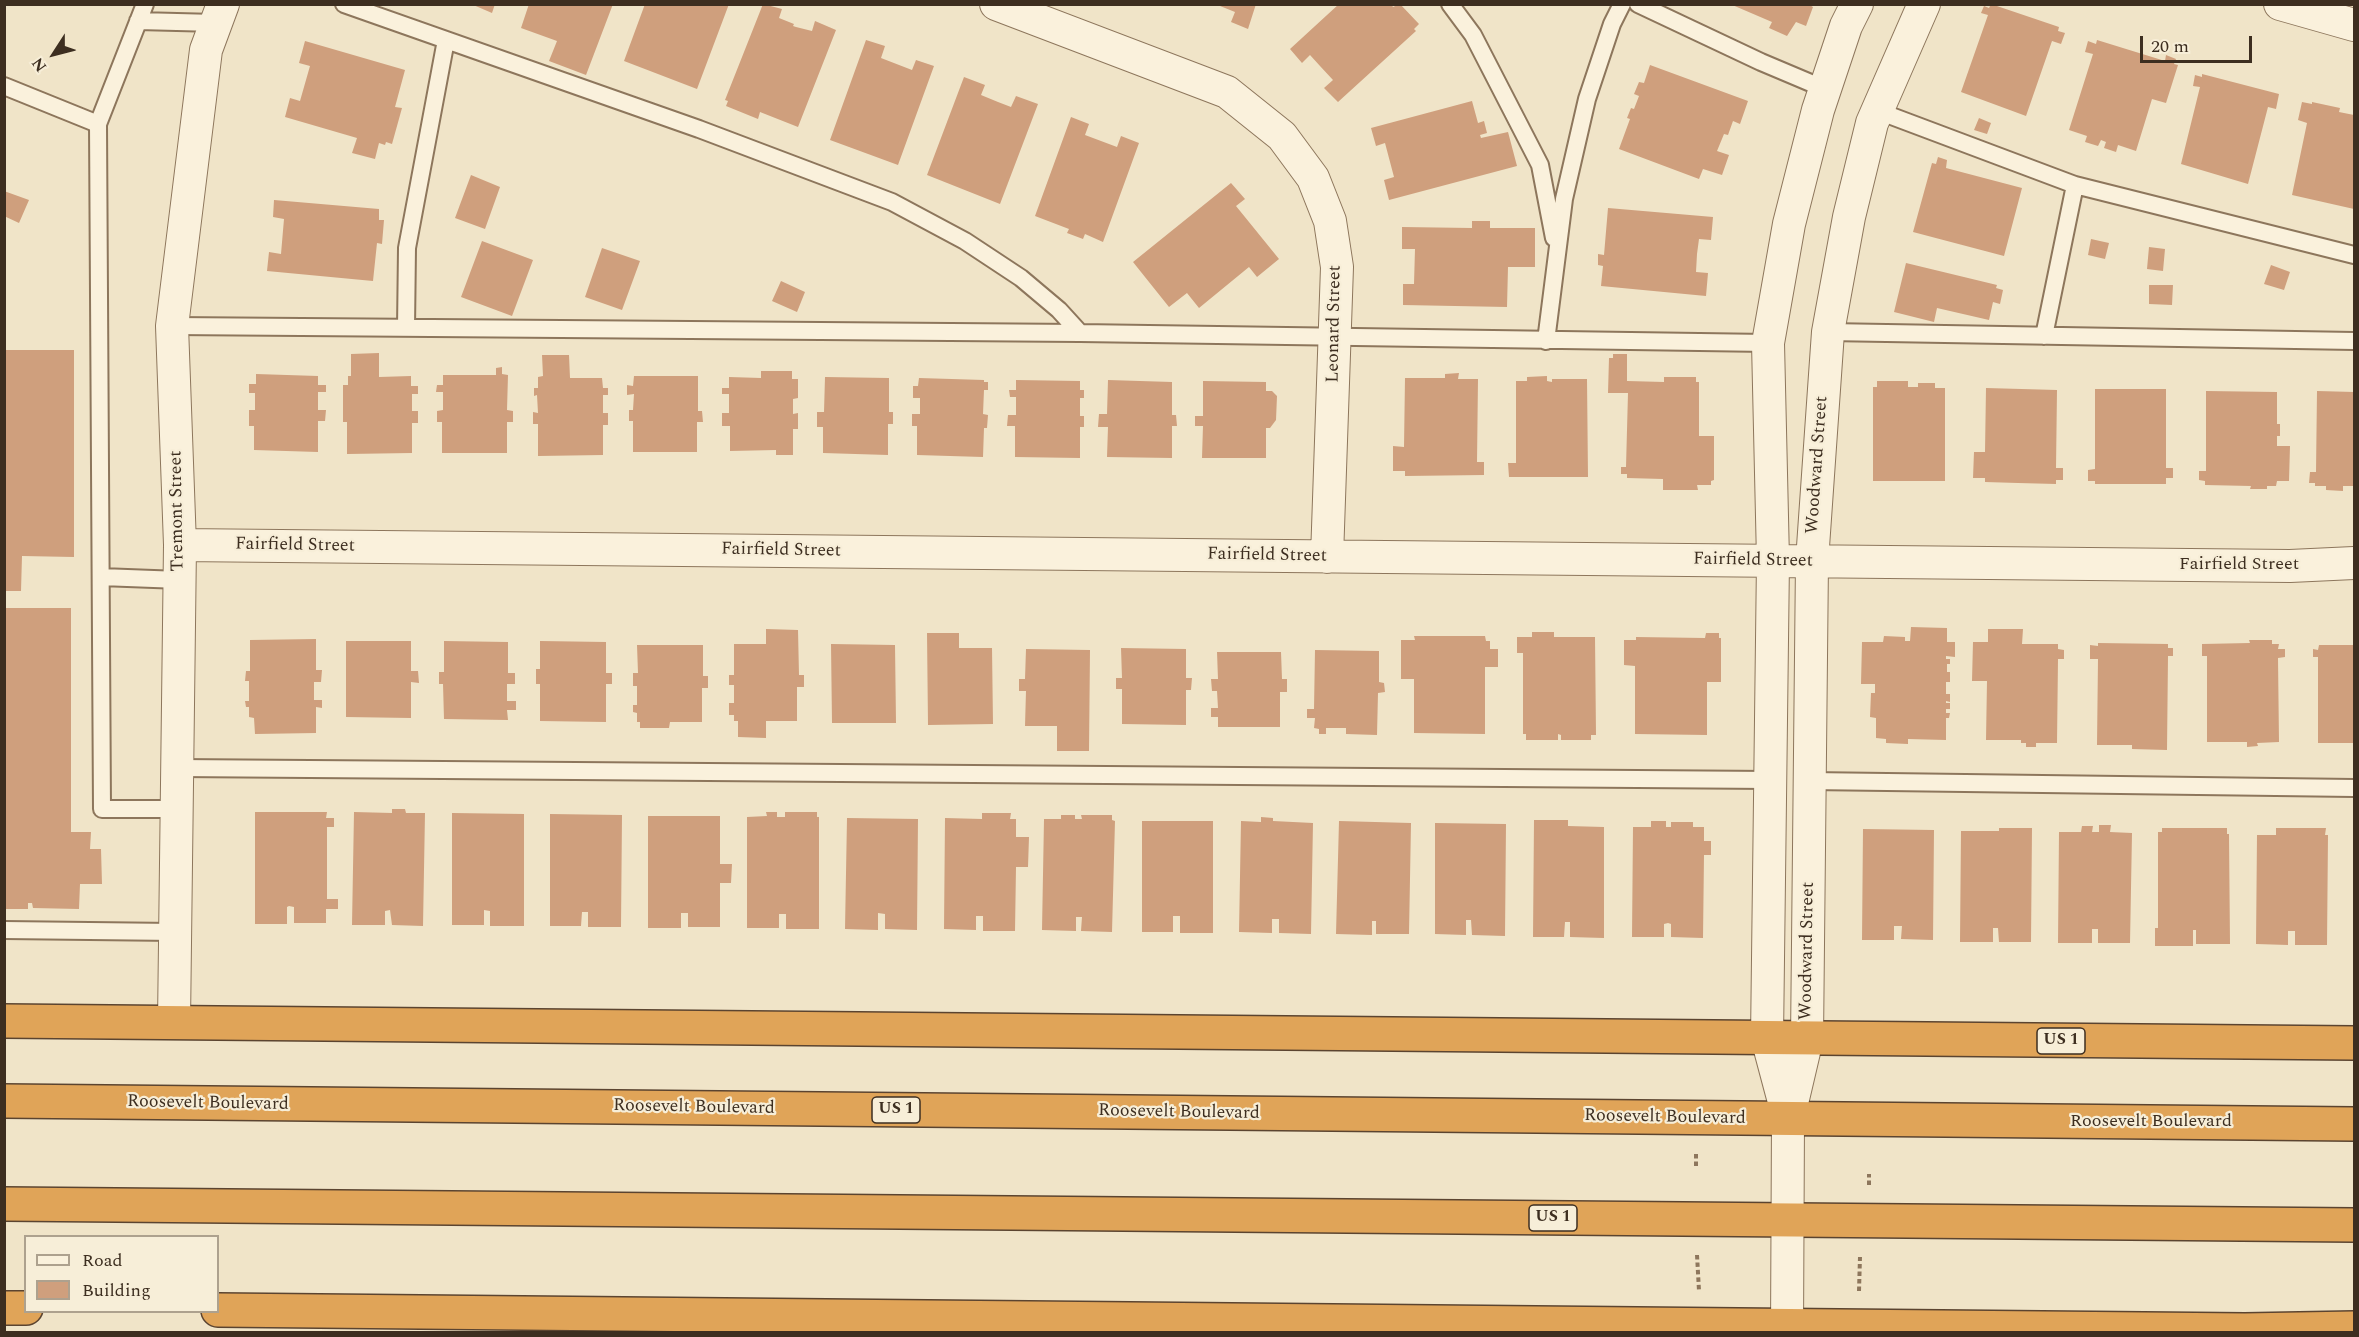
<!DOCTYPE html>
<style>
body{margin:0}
#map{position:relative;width:2359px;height:1337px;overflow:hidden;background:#f0e4c8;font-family:Spectral,serif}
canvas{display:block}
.frame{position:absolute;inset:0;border:6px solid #3d2e20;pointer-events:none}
.legend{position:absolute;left:24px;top:1235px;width:195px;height:78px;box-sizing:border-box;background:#f7eed8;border:2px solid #ada18e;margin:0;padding:8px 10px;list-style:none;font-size:18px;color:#3d2e20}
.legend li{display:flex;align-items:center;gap:12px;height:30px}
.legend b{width:30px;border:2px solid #ada18e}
.north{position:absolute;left:24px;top:24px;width:60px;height:60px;-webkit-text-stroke:4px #f7eed8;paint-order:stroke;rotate:234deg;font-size:16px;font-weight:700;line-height:24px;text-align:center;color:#3d2e20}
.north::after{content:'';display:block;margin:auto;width:21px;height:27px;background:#3d2e20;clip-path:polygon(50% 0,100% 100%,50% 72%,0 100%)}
.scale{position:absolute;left:2140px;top:36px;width:112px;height:27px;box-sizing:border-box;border:3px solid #3d2e20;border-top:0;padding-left:8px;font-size:18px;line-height:21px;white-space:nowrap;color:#3d2e20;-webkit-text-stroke:4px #f7eed8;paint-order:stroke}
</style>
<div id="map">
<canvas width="2359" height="1337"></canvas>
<div class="frame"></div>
<ul class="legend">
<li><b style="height:8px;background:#faf1dc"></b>Road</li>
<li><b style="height:16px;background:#cf9f7d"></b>Building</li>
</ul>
<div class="north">N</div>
<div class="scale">20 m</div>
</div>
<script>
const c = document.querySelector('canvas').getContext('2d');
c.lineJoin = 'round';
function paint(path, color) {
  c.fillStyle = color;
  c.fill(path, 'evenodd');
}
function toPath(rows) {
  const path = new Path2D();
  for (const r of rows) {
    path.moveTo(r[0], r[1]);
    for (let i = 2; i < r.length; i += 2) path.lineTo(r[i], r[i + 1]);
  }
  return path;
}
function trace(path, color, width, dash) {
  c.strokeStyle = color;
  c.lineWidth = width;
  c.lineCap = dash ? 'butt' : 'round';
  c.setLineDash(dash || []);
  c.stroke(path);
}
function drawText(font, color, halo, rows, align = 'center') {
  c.font = font + ' Spectral,serif';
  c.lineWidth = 4.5;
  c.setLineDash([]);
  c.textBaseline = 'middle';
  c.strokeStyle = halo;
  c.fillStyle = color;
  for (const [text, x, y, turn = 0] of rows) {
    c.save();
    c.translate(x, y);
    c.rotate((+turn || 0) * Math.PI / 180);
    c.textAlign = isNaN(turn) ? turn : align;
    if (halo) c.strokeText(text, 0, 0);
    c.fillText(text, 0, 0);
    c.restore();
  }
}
paint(toPath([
 [471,4,495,4,492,13],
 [529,4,613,4,586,75,549,61,557,41,521,28],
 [645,4,729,4,697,89,624,61],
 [763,4,782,9,779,18,794,24,793,26,796,27,812,31,815,21,836,30,798,127,760,112,758,119,726,106,728,101,725,100],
 [1215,4,1256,4,1248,29,1231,22,1235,12],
 [1339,4,1391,4,1393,7,1400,4,1419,24,1414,29,1416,31,1338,102,1324,88,1333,80,1320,66,1310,55,1302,63,1290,49],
 [1730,4,1808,4,1813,7,1806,26,1796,22,1787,36,1769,28,1772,22],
 [1991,4,2059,27,2058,31,2065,33,2061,44,2052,41,2026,116,1961,92,1988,15,1981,13,1984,6,1989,8],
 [866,40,885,46,881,58,912,70,916,60,934,66,898,165,830,140],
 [2097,40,2165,61,2166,55,2176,59,2174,64,2178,65,2166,103,2152,99,2136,151,2118,145,2116,152,2104,148,2106,142,2101,140,2098,146,2085,142,2087,136,2069,130,2093,54,2085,52,2088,41,2096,44],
 [305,41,405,70,395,107,402,108,392,144,386,142,385,145,379,143,375,159,352,153,357,138,285,117,290,98,300,101,310,66,299,63],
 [1650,65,1748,101,1740,124,1733,121,1728,135,1724,134,1717,151,1729,155,1722,175,1703,169,1699,179,1619,149,1630,119,1627,118,1631,108,1634,109,1639,96,1634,94,1639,82,1644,83],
 [2202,74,2279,94,2276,109,2268,107,2248,184,2181,164,2200,87,2193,86,2195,75,2202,77],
 [964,77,985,85,981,95,998,102,1011,107,1016,96,1038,104,1000,204,927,175],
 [1472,101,1478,123,1484,121,1487,133,1480,135,1481,138,1508,132,1517,166,1389,200,1384,180,1394,177,1385,143,1376,146,1371,128],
 [2302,102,2312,104,2312,102,2340,108,2339,112,2354,115,2354,209,2292,195,2307,123,2298,120],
 [1071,117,1089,124,1085,135,1117,147,1121,136,1139,143,1103,242,1085,234,1083,239,1067,233,1069,229,1035,216],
 [1979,118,1991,123,1987,134,1974,130],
 [1938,157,1947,160,1946,168,2022,188,2004,256,1913,232,1932,163,1936,164],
 [471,175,500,187,485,229,455,218],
 [1231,183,1245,199,1236,206,1279,259,1257,277,1249,267,1199,308,1187,293,1169,307,1133,262],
 [4,191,29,200,19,223,4,216],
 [274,200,379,209,379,220,384,220,382,244,377,243,373,281,267,271,269,252,281,254,284,219,273,217],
 [1608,208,1713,217,1711,240,1699,239,1697,254,1696,272,1708,273,1706,296,1601,286,1603,266,1598,265,1598,254,1604,255],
 [1472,221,1490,221,1490,228,1535,228,1535,267,1508,267,1507,307,1403,305,1403,284,1414,284,1415,249,1402,249,1402,227,1472,228],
 [2091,239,2109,243,2105,259,2088,255],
 [482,241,533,260,512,316,461,297],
 [2149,247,2165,249,2163,271,2147,269],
 [602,248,640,261,622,310,585,297],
 [1906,263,1997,285,1996,288,2003,290,2000,304,1993,302,1989,320,1937,308,1934,322,1894,312],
 [2271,265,2290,272,2284,290,2264,284],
 [781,281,805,292,797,312,772,301],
 [2149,285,2173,285,2172,305,2149,304],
 [4,350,74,350,74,557,22,556,21,591,4,591],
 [379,353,379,377,411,376,411,386,418,386,418,394,412,394,412,411,418,411,418,423,412,423,412,453,347,454,347,422,343,422,343,385,348,385,348,376,351,376,351,354],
 [1613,354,1627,354,1627,381,1664,382,1664,377,1696,377,1696,382,1699,382,1699,436,1714,436,1714,480,1711,481,1711,485,1697,485,1698,490,1663,490,1663,479,1627,478,1627,474,1621,474,1621,467,1626,467,1628,393,1608,393,1609,358,1613,358],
 [542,355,569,355,570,378,602,378,603,388,608,388,608,395,603,395,603,413,608,413,608,425,603,425,603,455,538,456,538,424,533,424,533,412,538,413,537,395,534,396,534,388,538,388,538,377,543,376],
 [502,367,502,374,508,375,507,410,513,411,513,422,507,422,507,453,442,453,442,422,437,422,437,411,443,410,443,392,436,392,437,385,443,385,443,375,496,375,496,368],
 [761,371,792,371,792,379,798,379,798,398,793,399,793,414,798,413,798,429,793,429,793,455,776,455,776,450,730,451,730,426,722,426,722,413,729,413,729,394,722,394,722,388,729,388,729,377,761,378],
 [1459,373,1458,379,1478,379,1477,462,1484,462,1484,475,1405,476,1405,471,1393,471,1393,446,1404,447,1405,378,1445,378,1445,374],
 [256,374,318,376,318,385,326,385,326,392,318,392,318,410,326,410,325,421,318,421,318,452,254,450,254,426,249,426,249,410,255,410,255,393,249,393,249,384,256,384],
 [634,376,698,376,698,411,702,411,703,422,697,422,697,452,633,452,633,421,629,421,629,410,633,410,634,394,627,395,627,385,633,386],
 [1547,376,1547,381,1552,382,1552,379,1587,379,1588,477,1509,477,1508,463,1516,463,1516,381,1527,381,1527,377],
 [825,377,889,378,889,412,893,412,893,424,888,424,888,455,823,453,823,427,817,427,817,412,824,412],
 [919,378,984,380,984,382,988,382,988,390,984,390,983,414,988,415,987,428,984,428,983,457,917,455,917,426,912,426,912,414,920,414,920,398,913,398,913,386,918,386],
 [1016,380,1080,381,1080,390,1084,390,1084,398,1080,398,1080,416,1084,416,1084,427,1080,427,1080,458,1015,457,1015,426,1007,426,1008,415,1016,415,1016,397,1010,397,1009,390,1016,390],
 [1108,380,1172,382,1172,415,1176,415,1177,426,1172,426,1172,458,1107,457,1108,427,1098,427,1099,414,1107,414],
 [1203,381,1266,382,1266,391,1272,391,1277,396,1276,420,1270,428,1266,428,1266,458,1202,458,1203,426,1195,426,1195,416,1203,416],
 [1877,381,1908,381,1908,387,1918,387,1918,383,1935,383,1935,388,1945,388,1945,481,1873,481,1873,387,1877,387],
 [1986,388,2057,390,2056,468,2063,468,2063,480,2056,480,2056,484,2018,483,1985,482,1985,478,1973,478,1974,452,1985,452],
 [2095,389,2166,389,2166,468,2173,468,2173,478,2166,478,2166,484,2095,484,2095,481,2088,481,2088,470,2095,469],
 [2206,391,2277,392,2277,424,2280,424,2280,436,2277,436,2277,446,2290,446,2289,481,2277,481,2276,486,2267,486,2267,489,2250,489,2251,486,2205,485,2205,481,2199,480,2199,471,2206,471],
 [2317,391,2354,392,2354,486,2343,486,2343,491,2326,490,2326,486,2315,486,2315,483,2309,483,2310,472,2316,472],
 [4,608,71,608,71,832,91,832,90,849,101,849,102,884,80,884,79,909,33,908,32,903,28,903,28,909,4,909],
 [1911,627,1947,628,1947,642,1955,642,1955,657,1946,656,1946,659,1950,659,1950,664,1947,664,1947,672,1950,672,1950,682,1946,682,1946,694,1950,694,1950,702,1946,701,1946,703,1950,703,1950,709,1946,709,1946,713,1950,713,1949,718,1946,718,1946,740,1908,739,1908,744,1886,743,1886,739,1876,738,1876,718,1870,717,1871,693,1875,693,1875,684,1861,684,1862,642,1883,642,1884,636,1905,637,1905,641,1910,641],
 [766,629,798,630,799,675,804,675,804,687,797,687,797,721,766,721,766,738,738,737,738,721,734,721,734,715,729,715,729,703,734,703,734,685,729,685,729,675,734,675,734,644,766,644],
 [1988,629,2023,629,2022,644,2058,644,2058,649,2064,650,2064,659,2058,659,2057,743,2036,743,2036,747,2026,747,2026,743,2021,743,2021,740,1986,740,1987,681,1972,681,1973,642,1988,642],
 [1532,632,1554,632,1554,637,1595,637,1596,735,1591,735,1591,740,1561,740,1561,735,1558,734,1558,740,1526,740,1526,734,1523,734,1523,653,1517,653,1517,637,1532,637],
 [927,633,959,633,959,648,992,648,993,724,928,725],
 [1706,633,1719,633,1719,638,1721,638,1721,682,1707,682,1707,735,1635,734,1635,666,1624,665,1624,640,1636,640,1636,637,1705,638],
 [1414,636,1485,636,1486,641,1490,641,1490,649,1498,649,1498,667,1485,667,1485,734,1414,733,1414,679,1401,679,1401,640,1415,640],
 [316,639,316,670,322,670,321,682,314,682,314,700,322,700,322,708,316,707,316,733,255,734,254,718,249,717,249,707,246,707,245,701,249,701,249,681,245,681,246,671,250,671,250,640],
 [2249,640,2272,640,2272,644,2279,644,2278,649,2285,649,2285,657,2278,658,2279,742,2257,743,2258,746,2247,747,2247,742,2207,742,2207,656,2202,656,2202,644,2250,643],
 [346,641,411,641,411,671,418,671,419,683,411,682,411,718,346,717],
 [444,641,508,642,508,673,515,673,515,684,507,684,507,701,516,701,516,710,507,710,508,720,444,719,443,684,439,684,439,672,444,672],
 [540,641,606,642,606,673,612,673,612,684,606,684,606,722,540,721,540,684,536,684,536,669,540,669],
 [2098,643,2168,644,2168,648,2173,648,2173,656,2168,656,2167,750,2132,749,2132,745,2097,745,2098,659,2090,659,2090,645,2098,646],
 [831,644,895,645,896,723,832,723],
 [637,645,703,645,703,676,708,676,708,688,702,688,702,722,670,722,669,728,640,728,640,722,637,722,637,713,633,712,633,705,637,705,637,686,633,686,633,673,638,673],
 [2319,645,2354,645,2354,743,2318,743,2318,657,2313,657,2313,649,2318,650],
 [1121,648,1186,649,1186,678,1192,678,1191,690,1186,690,1186,725,1122,724,1122,689,1116,689,1116,678,1122,678],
 [1026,649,1090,650,1089,751,1057,751,1057,726,1025,726,1026,691,1019,691,1019,679,1025,679],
 [1315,650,1379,651,1379,682,1384,683,1385,692,1378,693,1377,735,1346,734,1346,728,1326,728,1326,734,1319,734,1319,729,1314,728,1315,718,1307,718,1307,709,1314,709],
 [1217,652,1281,652,1282,679,1287,679,1287,692,1280,692,1280,727,1218,727,1218,717,1211,717,1211,708,1218,708,1217,691,1212,691,1211,679,1218,679],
 [392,809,405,809,406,813,425,813,423,926,392,925,390,910,385,911,385,925,352,925,354,812,392,813],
 [255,812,327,812,326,818,334,818,334,827,327,827,327,899,338,899,338,909,326,909,326,923,294,923,294,907,289,906,287,907,287,924,255,924],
 [766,812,777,812,777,817,785,817,785,812,817,812,817,817,819,817,819,929,786,929,786,914,779,914,779,928,747,928,747,817,767,816],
 [452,813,524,814,524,926,490,926,490,911,484,910,484,925,452,925],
 [982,813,1011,813,1010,819,1016,819,1016,837,1029,837,1028,867,1016,867,1015,931,983,931,983,916,976,916,976,930,944,929,945,818,982,819],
 [550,814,622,815,621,927,588,927,588,912,582,912,581,926,550,926],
 [1061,815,1075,815,1075,819,1082,819,1081,815,1112,815,1112,820,1115,821,1112,932,1081,931,1082,917,1076,917,1076,931,1042,930,1044,819,1061,819],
 [648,816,720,816,720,864,732,864,731,883,720,883,720,927,688,927,688,913,681,913,681,928,648,928],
 [1261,817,1273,818,1273,821,1313,823,1311,934,1279,933,1279,919,1272,919,1272,933,1239,932,1241,821,1261,822],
 [847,818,918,819,917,930,885,929,885,914,878,913,878,930,845,929],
 [1534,820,1568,820,1568,826,1604,827,1604,938,1570,937,1570,922,1565,922,1564,937,1533,937],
 [1142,821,1213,821,1213,933,1180,933,1180,916,1173,916,1173,932,1142,932],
 [1339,821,1411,823,1409,934,1376,934,1376,921,1372,921,1372,935,1336,934],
 [1651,821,1666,821,1666,827,1671,827,1671,822,1693,822,1693,827,1704,827,1704,841,1711,841,1711,855,1704,855,1703,938,1671,937,1671,924,1668,923,1664,924,1664,937,1632,937,1633,827,1651,827],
 [1435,823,1506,824,1505,936,1472,935,1471,920,1466,920,1466,935,1435,934],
 [2099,825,2111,825,2110,832,2132,833,2130,943,2098,943,2098,929,2092,929,2092,943,2058,943,2059,832,2081,832,2082,826,2093,826,2092,832,2099,832],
 [1999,828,2032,828,2031,942,1999,942,1998,928,1993,928,1993,942,1960,942,1961,831,1999,831],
 [2162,828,2227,828,2227,834,2229,834,2230,944,2196,944,2196,930,2193,930,2193,946,2155,946,2155,928,2158,928,2158,832,2162,832],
 [2276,828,2326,828,2325,835,2328,835,2327,945,2295,945,2295,931,2288,931,2288,945,2256,944,2257,835,2276,835],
 [1863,829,1934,830,1933,940,1901,939,1902,926,1894,926,1894,940,1862,940]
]), '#cf9f7d');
const lane = toPath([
 [145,4,98,124,102,809,177,809],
 [344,4,699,129,892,202,965,241,1021,278,1059,310,1080,333],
 [1450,4,1473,35,1540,165,1554,238],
 [1638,4,1761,62,1825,89],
 [138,21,216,23],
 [4,86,98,124],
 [1878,111,2075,185,2354,255],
 [172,326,1080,333,1768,343],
 [406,328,407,248,446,40],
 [1828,332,2354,341],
 [2044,336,2075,185],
 [1546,341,1564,199,1587,99,1612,24,1622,4],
 [101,577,180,580],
 [177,768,1770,780],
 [1809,781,2354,788],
 [4,930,175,932]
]);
const street = toPath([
 [996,4,1227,92,1282,136,1313,178,1330,221,1337,267,1327,557],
 [2280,4,2354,25],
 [180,545,2290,566,2354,563],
 [174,1022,180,545,172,326,206,50,223,4],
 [1787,1113,1767,1038,1773,560,1768,343,1789,224,1818,110,1846,26,1857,4],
 [1787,1332,1788,1120,1807,1039,1812,561,1828,332,1849,217,1872,123,1924,4]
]);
const highway = toPath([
 [4,1021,2354,1043],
 [4,1101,2354,1124],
 [4,1204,2354,1225],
 [4,1308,26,1308],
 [218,1310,2245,1330,2354,1328]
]);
trace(lane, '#8d765c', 20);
trace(street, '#8d765c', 34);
trace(highway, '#5b4430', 36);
trace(toPath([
 [1696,1154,1696,1167],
 [1869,1185,1869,1174],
 [1697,1255,1699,1291],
 [1859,1291,1860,1257]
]), '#8d765c', 4, [4.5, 3]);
trace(lane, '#faf1dc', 16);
trace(street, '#faf1dc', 32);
trace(highway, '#e0a458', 33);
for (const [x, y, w] of [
 [2061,1041,48],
 [896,1110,48],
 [1553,1218,48]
]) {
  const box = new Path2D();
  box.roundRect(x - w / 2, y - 13, w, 26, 4.5);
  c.fillStyle = '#f7eed8';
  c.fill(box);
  trace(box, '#3d2e20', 1.5);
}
drawText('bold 16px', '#3d2e20', null, [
 ["US 1",2061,1041],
 ["US 1",896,1110],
 ["US 1",1553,1218]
]);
drawText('18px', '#3d2e20', '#f7eed8', [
 ["Leonard Street",1335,324,-89],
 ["Woodward Street",1818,465,-86],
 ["Tremont Street",178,511,-91],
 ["Fairfield Street",295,546,1],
 ["Fairfield Street",781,551,1],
 ["Fairfield Street",1267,556,1],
 ["Fairfield Street",1753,561,1],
 ["Fairfield Street",2239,565],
 ["Woodward Street",1808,951,-89],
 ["Roosevelt Boulevard",208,1104,1],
 ["Roosevelt Boulevard",694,1108,1],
 ["Roosevelt Boulevard",1179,1113,1],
 ["Roosevelt Boulevard",1665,1118,1],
 ["Roosevelt Boulevard",2151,1122]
]);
</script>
